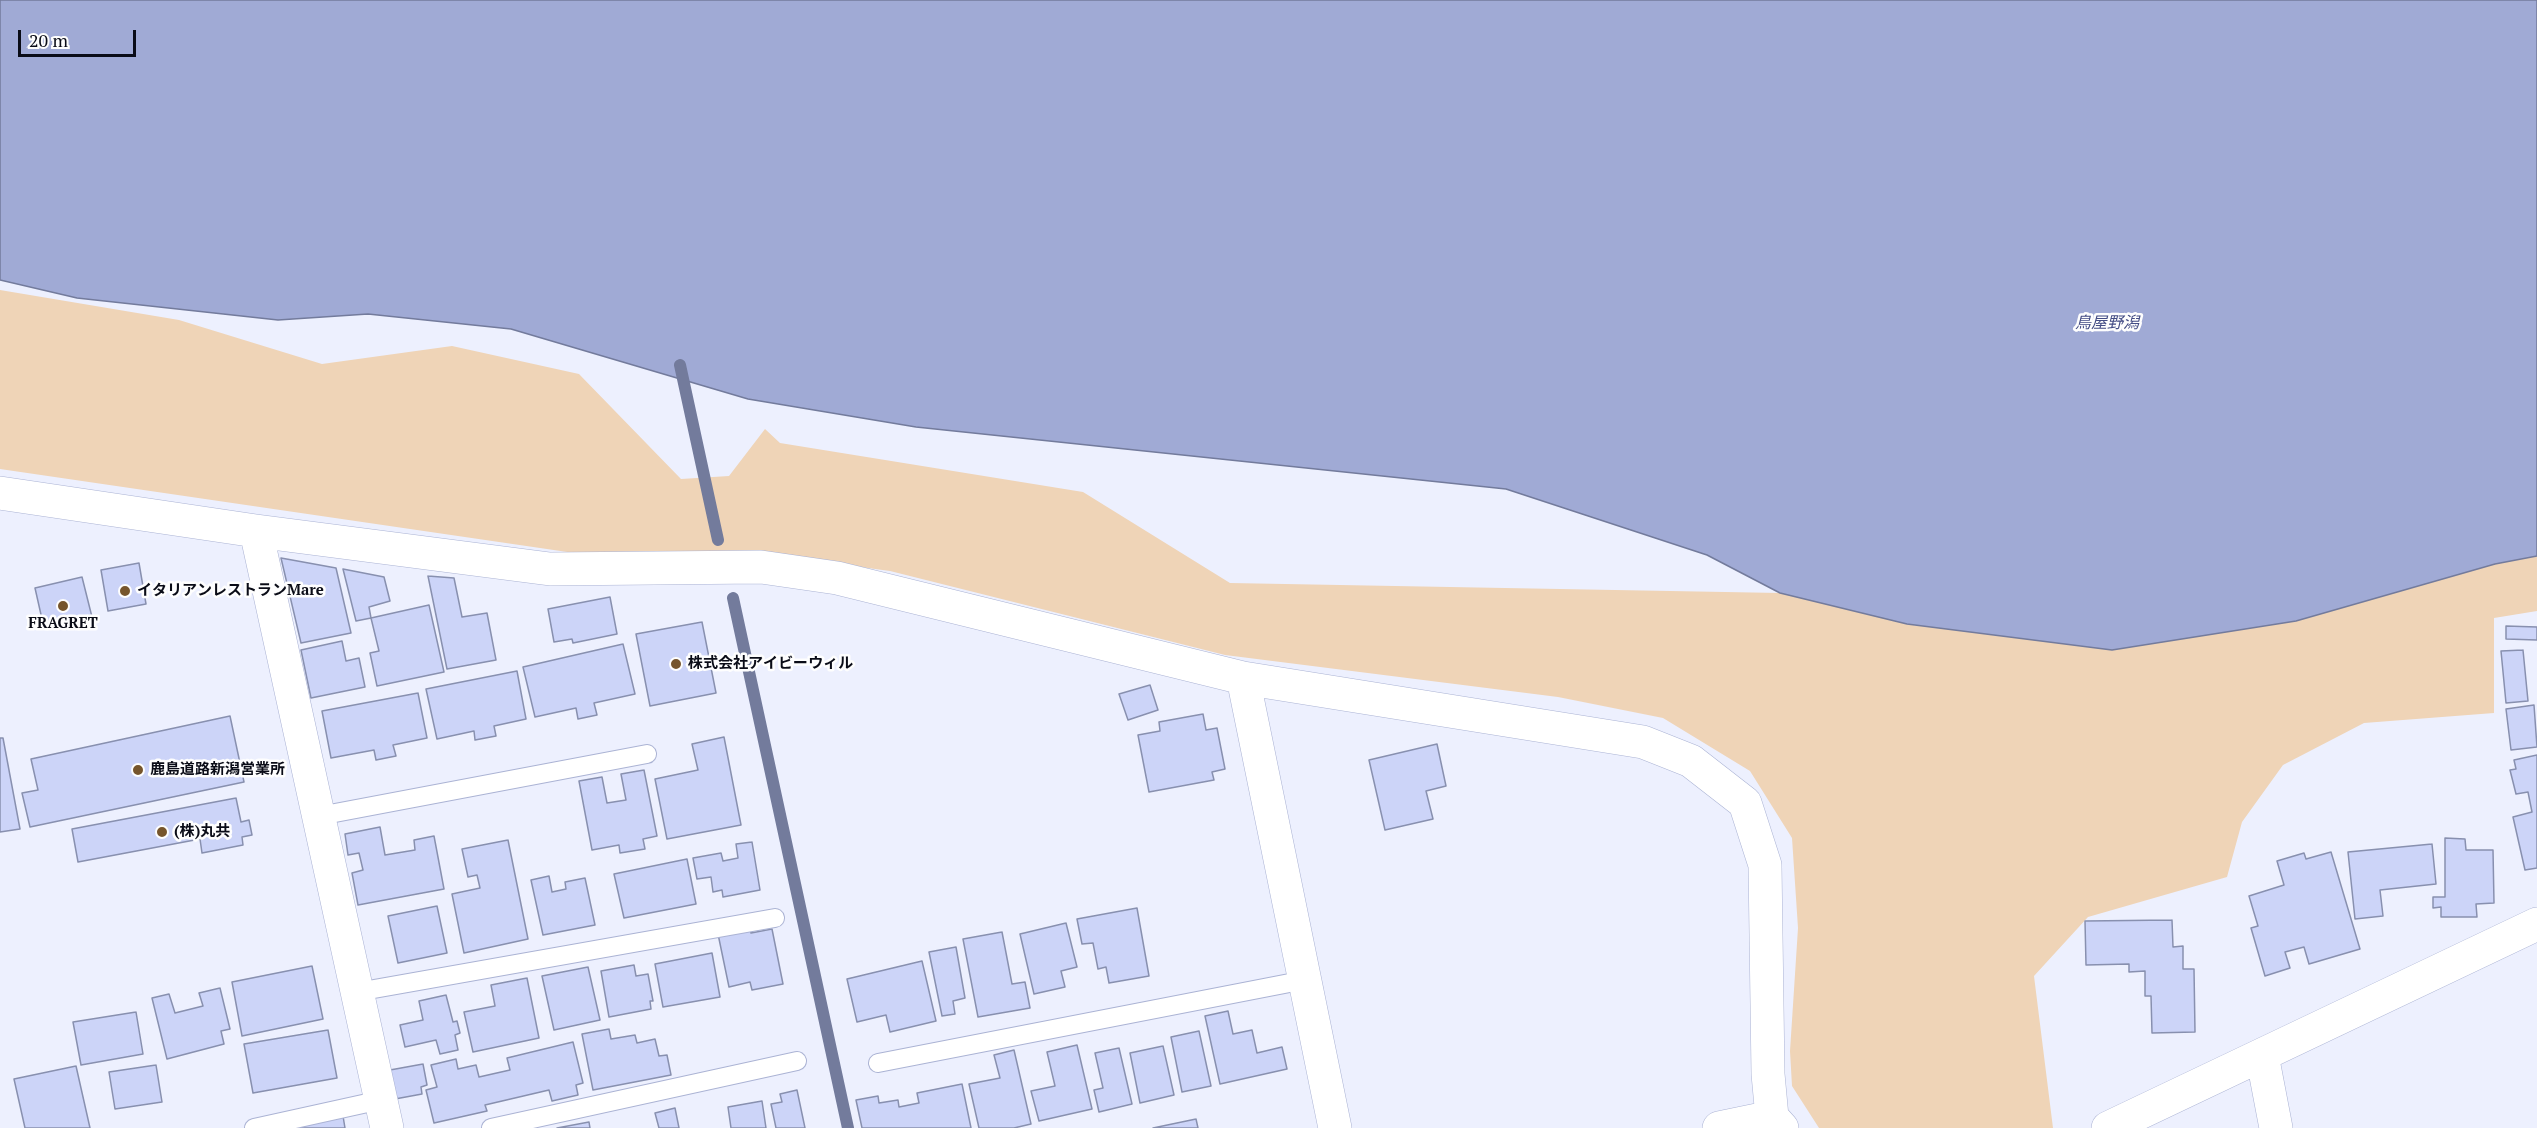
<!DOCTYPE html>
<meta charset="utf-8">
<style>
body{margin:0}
#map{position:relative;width:2537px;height:1128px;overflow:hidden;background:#edf0fe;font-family:"PT Serif",serif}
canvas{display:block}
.scale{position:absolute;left:18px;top:30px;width:118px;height:27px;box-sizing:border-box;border:3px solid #0a0c17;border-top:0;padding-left:8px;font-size:18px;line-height:21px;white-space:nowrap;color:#0a0c17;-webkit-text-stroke:4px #fefefe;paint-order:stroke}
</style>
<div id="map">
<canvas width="2537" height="1128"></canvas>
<div class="scale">20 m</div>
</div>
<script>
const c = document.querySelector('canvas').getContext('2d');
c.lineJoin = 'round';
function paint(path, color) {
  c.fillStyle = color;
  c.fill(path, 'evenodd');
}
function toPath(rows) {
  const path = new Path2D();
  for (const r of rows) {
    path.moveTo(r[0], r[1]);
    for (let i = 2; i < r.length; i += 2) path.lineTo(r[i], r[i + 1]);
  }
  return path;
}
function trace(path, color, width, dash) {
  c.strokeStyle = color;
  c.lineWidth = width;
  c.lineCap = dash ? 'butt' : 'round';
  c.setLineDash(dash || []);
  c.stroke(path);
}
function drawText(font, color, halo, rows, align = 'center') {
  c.font = font + ' "PT Serif","Noto Sans JP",serif';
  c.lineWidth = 5;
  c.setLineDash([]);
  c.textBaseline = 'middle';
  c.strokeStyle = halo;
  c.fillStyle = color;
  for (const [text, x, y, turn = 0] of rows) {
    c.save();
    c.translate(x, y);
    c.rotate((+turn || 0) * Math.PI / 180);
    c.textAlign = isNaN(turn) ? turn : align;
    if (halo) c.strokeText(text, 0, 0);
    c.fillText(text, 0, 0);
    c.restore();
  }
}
paint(toPath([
 [0,290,179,320,322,364,452,346,579,374,681,479,729,476,765,429,780,443,1083,492,1230,583,1780,593,1918,626,2495,564,2537,556,2537,611,2494,618,2494,713,2364,723,2283,765,2242,822,2227,877,2088,917,2034,976,2053,1128,1819,1128,1792,1086,1790,1051,1798,928,1792,838,1750,771,1663,718,1558,697,1225,655,890,571,742,551,581,554,0,469]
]), '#efd4b7');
const water = toPath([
 [0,0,2537,0,2537,556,2495,564,2296,621,2112,650,1907,624,1780,593,1707,555,1506,489,916,427,748,399,511,329,368,314,278,320,77,298,0,280,0,0]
]);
paint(water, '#a0aad5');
trace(water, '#737b9c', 1.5);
trace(toPath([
 [680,365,718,540],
 [733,598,848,1128]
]), '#737b9c', 12);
const building = toPath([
 [281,558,336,568,351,633,301,643,281,558],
 [139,563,146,604,108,611,101,570,139,563],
 [343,569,384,577,390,601,369,607,371,618,356,621,343,569],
 [428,576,454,578,462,617,487,613,496,660,447,669,428,576],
 [82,577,92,617,44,628,35,588,82,577],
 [610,597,617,634,573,643,572,639,554,642,548,609,610,597],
 [429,605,444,672,377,686,370,653,379,651,371,618,429,605],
 [702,622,716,693,650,706,636,634,702,622],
 [2506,626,2537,627,2537,640,2506,639,2506,626],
 [342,641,346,661,359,658,365,687,311,698,301,650,342,641],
 [623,644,635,694,594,703,597,715,578,719,576,708,535,717,523,667,623,644],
 [2523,650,2528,701,2506,703,2501,651,2523,650],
 [517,671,526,719,494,726,496,736,475,740,474,731,437,739,426,689,517,671],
 [1150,685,1158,710,1128,720,1119,694,1150,685],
 [418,693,427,738,393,745,396,756,376,760,374,750,331,758,322,711,418,693],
 [2534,705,2537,747,2511,750,2506,709,2534,705],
 [1203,714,1206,730,1217,728,1225,769,1212,772,1214,780,1149,792,1138,735,1160,731,1159,722,1203,714],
 [230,716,244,782,30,827,22,793,38,790,31,759,230,716],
 [724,737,741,825,667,839,655,779,698,770,692,744,724,737],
 [0,738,3,738,20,829,0,832,0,738],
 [1437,744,1446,786,1426,791,1433,819,1385,830,1369,760,1437,744],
 [2537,755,2537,868,2525,870,2513,817,2532,812,2528,792,2516,794,2510,770,2516,769,2514,760,2537,755],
 [644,770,657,836,643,839,645,849,620,853,619,845,592,850,579,781,602,777,607,803,626,800,621,774,644,770],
 [236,798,241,822,249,820,252,835,242,837,243,845,202,853,200,839,78,862,72,829,236,798],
 [380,827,385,855,415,850,414,840,434,836,444,889,358,905,352,873,363,870,359,853,348,855,345,834,380,827],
 [2445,838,2465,839,2466,850,2493,850,2494,903,2476,904,2477,917,2441,917,2441,907,2433,908,2433,897,2445,897,2445,838],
 [508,840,528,939,464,953,452,894,480,888,477,875,468,877,462,849,508,840],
 [752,842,760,890,723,897,722,890,713,892,711,877,697,879,693,858,721,853,723,861,738,858,736,844,752,842],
 [2432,844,2436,884,2380,890,2383,916,2355,919,2348,852,2432,844],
 [2331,852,2360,949,2309,964,2304,947,2285,952,2290,968,2265,976,2251,928,2258,926,2249,896,2284,885,2277,861,2304,853,2306,859,2331,852],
 [687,859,696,904,624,918,614,874,687,859],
 [549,876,552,892,566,889,565,882,585,878,595,925,543,935,531,880,549,876],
 [437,906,447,953,398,963,388,916,437,906],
 [1137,908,1149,976,1109,983,1106,967,1098,969,1093,943,1082,944,1077,919,1137,908],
 [2172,920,2173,947,2183,946,2183,969,2194,969,2195,1032,2152,1033,2151,996,2145,996,2145,971,2129,972,2129,964,2086,965,2085,921,2172,920],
 [1066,923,1077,967,1061,971,1065,987,1034,994,1020,934,1066,923],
 [750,928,751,933,772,929,783,984,752,990,750,982,729,987,718,934,750,928],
 [1002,932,1012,984,1025,982,1030,1008,978,1017,963,939,1002,932],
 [956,947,965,998,953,1001,955,1014,942,1016,929,952,956,947],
 [712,953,720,997,663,1007,655,964,712,953],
 [922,961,936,1021,890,1032,886,1015,857,1022,847,979,922,961],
 [634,965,636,976,648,974,653,1001,650,1001,651,1009,609,1017,601,971,634,965],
 [312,966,323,1019,242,1036,232,982,312,966],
 [588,967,600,1020,554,1030,542,976,588,967],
 [527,978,539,1038,473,1052,464,1012,495,1006,491,985,527,978],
 [220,988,230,1029,221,1031,224,1044,167,1059,152,998,169,994,175,1013,203,1006,199,993,220,988],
 [446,995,453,1022,457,1021,460,1033,455,1035,458,1050,440,1054,436,1040,405,1047,400,1025,423,1020,419,1001,446,995],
 [1228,1011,1233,1034,1252,1030,1257,1053,1282,1047,1287,1069,1220,1084,1205,1016,1228,1011],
 [136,1012,143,1054,81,1065,73,1022,136,1012],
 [609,1029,611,1039,635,1035,637,1043,655,1039,659,1056,667,1055,671,1075,593,1090,582,1034,609,1029],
 [328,1030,337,1078,253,1093,244,1044,328,1030],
 [1199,1031,1211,1086,1182,1092,1171,1037,1199,1031],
 [573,1042,583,1083,576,1085,578,1095,552,1101,549,1090,485,1105,487,1111,434,1123,426,1090,437,1087,431,1065,456,1059,458,1069,476,1065,479,1077,510,1070,507,1058,573,1042],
 [1077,1045,1092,1109,1039,1121,1031,1091,1055,1086,1047,1052,1077,1045],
 [1163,1046,1174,1095,1140,1103,1130,1053,1163,1046],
 [1119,1048,1132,1104,1099,1112,1094,1090,1103,1088,1095,1053,1119,1048],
 [1014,1050,1031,1124,1014,1128,979,1128,969,1084,1000,1078,994,1055,1014,1050],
 [423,1064,427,1085,421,1087,422,1094,395,1099,390,1070,423,1064],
 [156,1065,162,1102,115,1109,109,1072,156,1065],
 [76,1066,90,1128,25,1128,14,1079,76,1066],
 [962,1084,971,1128,862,1128,856,1100,878,1096,879,1103,898,1100,899,1107,919,1103,917,1093,962,1084],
 [797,1090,805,1128,776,1128,771,1104,782,1102,780,1094,797,1090],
 [762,1101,766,1128,731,1128,728,1107,762,1101],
 [675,1108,679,1128,659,1128,655,1113,675,1108],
 [343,1116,345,1128,285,1128,343,1116],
 [1196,1119,1198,1128,1153,1128,1196,1119],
 [589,1122,590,1128,557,1128,589,1122]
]);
paint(building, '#ccd4f8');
trace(building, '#8890af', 1.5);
const lane = toPath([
 [319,816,647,754],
 [357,992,775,918],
 [878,1063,1305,980],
 [254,1128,381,1100],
 [491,1128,797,1061]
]);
const street = toPath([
 [0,493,256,531,550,569,761,567,837,578,1243,678,1643,742,1691,761,1745,803,1765,865,1768,1074,1772,1117,1782,1128],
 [256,531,387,1128],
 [1243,678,1335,1128],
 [2262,1055,2276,1128],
 [1719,1128,1772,1117],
 [2108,1128,2537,924]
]);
trace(lane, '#abb3d4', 20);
trace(street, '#abb3d4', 34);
trace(lane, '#fff', 18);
trace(street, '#fff', 33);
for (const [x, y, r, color] of [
 [125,591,6,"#76552c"],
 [63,606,6,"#76552c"],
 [676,664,6,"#76552c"],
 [138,770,6,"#76552c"],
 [162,832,6,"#76552c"]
]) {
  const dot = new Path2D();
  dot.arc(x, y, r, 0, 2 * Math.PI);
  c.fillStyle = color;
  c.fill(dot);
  trace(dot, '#fefefe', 2);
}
drawText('bold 15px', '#0a0c17', '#fefefe', [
 ["イタリアンレストランMare",137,591],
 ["FRAGRET",63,624,"center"],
 ["株式会社アイビーウィル",688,664],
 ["鹿島道路新潟営業所",150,770],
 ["(株)丸共",174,832]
], 'left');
drawText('italic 16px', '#434c84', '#fefefe', [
 ["鳥屋野潟",2107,323]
]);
</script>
